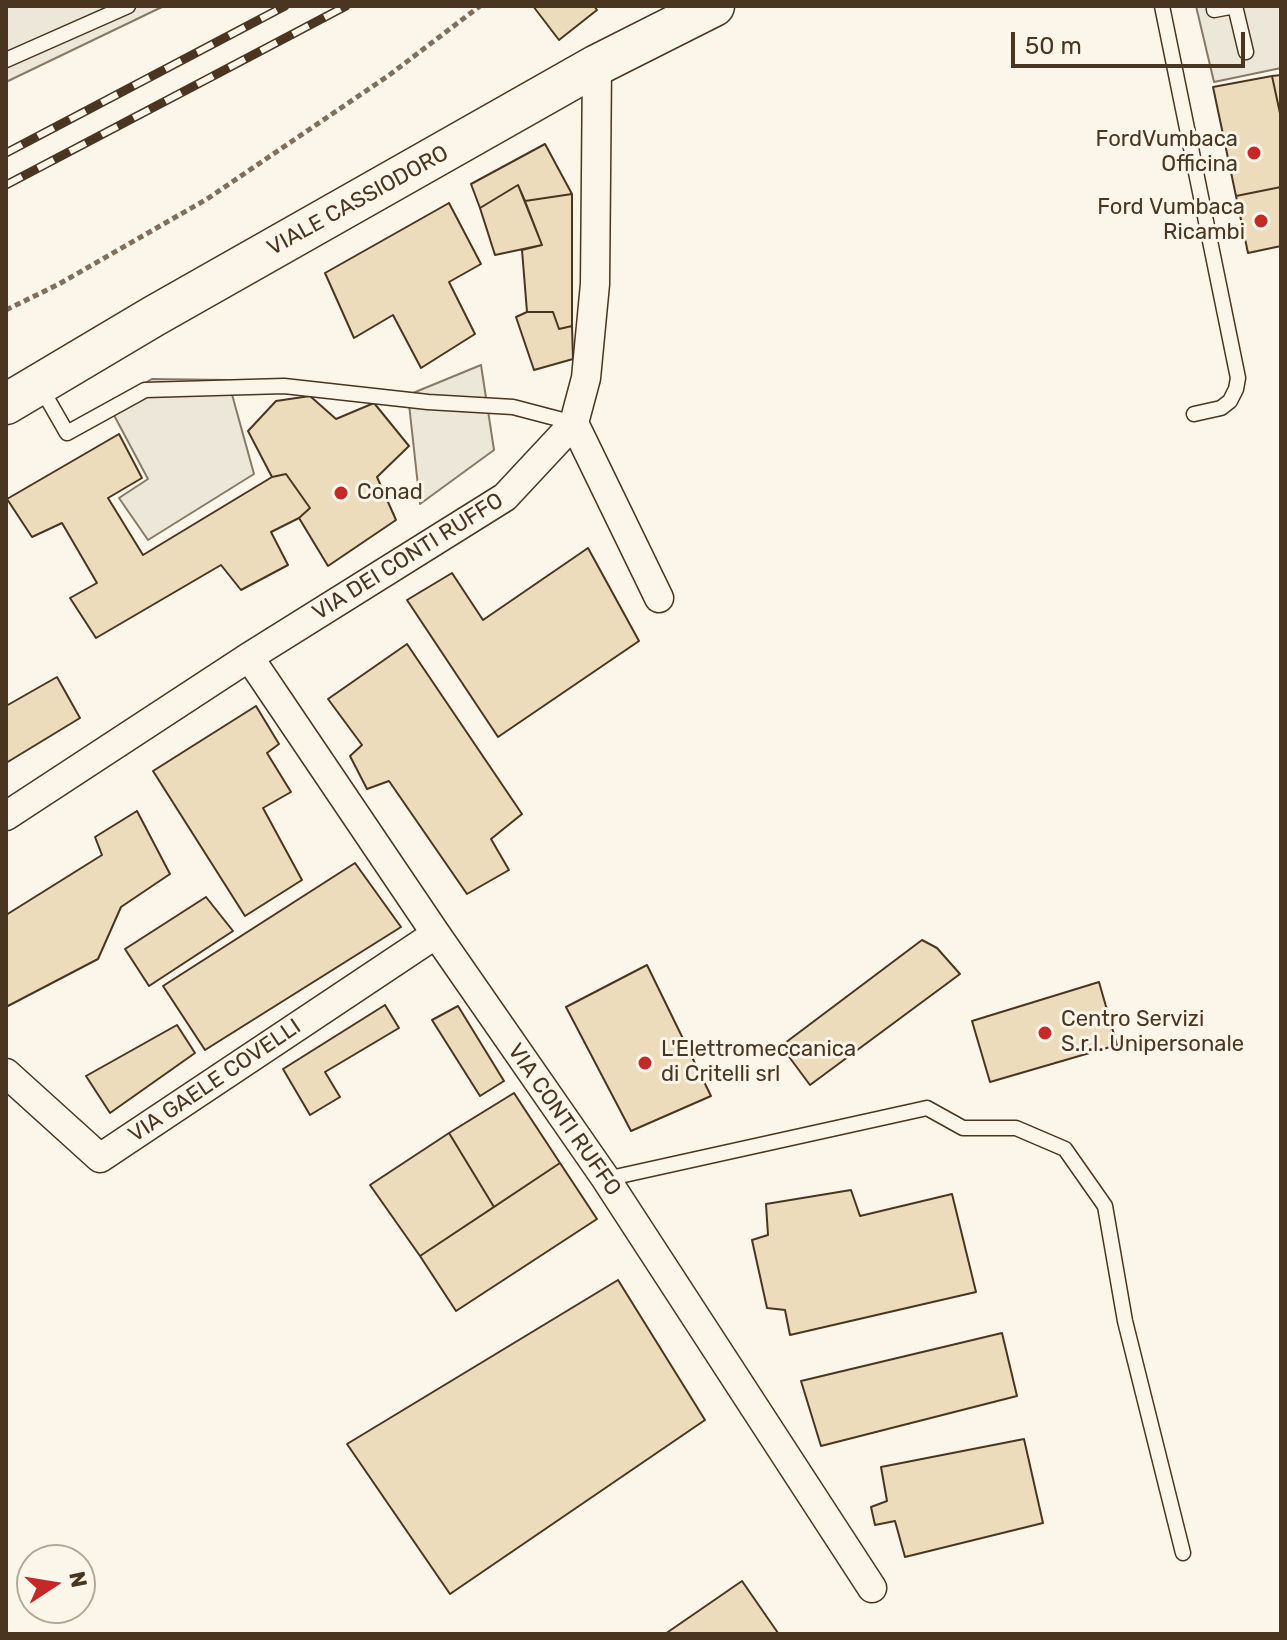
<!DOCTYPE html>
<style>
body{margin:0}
#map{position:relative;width:1287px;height:1640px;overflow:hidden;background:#fbf6e9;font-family:Rubik,sans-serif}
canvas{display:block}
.frame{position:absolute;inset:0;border:8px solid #4a3520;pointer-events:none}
.north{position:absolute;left:16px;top:1544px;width:80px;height:80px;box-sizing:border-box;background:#fbf6e9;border:2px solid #b4a999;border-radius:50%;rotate:78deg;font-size:22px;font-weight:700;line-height:32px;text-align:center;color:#4a3520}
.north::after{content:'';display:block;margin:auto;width:28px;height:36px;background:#c62828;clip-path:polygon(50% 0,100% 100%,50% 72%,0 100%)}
.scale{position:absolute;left:1011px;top:32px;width:234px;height:36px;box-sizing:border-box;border:4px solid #4a3520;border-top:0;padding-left:10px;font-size:24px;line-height:28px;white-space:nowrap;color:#4a3520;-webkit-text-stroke:6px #fbf6e9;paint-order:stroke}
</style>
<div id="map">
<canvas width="1287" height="1640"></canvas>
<div class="frame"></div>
<div class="north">N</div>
<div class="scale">50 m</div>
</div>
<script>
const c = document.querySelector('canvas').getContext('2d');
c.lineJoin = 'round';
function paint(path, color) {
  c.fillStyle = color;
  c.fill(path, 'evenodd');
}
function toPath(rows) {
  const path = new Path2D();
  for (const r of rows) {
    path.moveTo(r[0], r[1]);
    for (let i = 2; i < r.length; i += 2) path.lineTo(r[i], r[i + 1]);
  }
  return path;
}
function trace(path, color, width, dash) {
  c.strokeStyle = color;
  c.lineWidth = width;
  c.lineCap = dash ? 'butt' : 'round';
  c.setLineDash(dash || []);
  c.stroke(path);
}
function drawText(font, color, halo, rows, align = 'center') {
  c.font = font + ' Rubik,sans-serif';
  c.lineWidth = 6;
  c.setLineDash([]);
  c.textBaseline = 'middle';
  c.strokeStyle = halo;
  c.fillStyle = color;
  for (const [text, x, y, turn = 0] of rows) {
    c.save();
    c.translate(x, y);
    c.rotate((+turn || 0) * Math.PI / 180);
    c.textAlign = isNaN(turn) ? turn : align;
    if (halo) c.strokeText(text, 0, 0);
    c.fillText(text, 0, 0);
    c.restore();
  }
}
const parking = toPath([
 [6,6,164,6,6,82,6,6],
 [1196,6,1281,6,1281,68,1214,82,1196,6],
 [481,365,494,450,420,504,408,395,481,365],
 [152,379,228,380,254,474,148,540,119,498,148,479,108,404,152,379]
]);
paint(parking, '#ede7d9');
trace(parking, '#887966', 2);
const building = toPath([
 [533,6,594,6,597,10,559,40,533,6],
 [1281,75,1281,118,1272,76,1281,75],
 [1272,76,1281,118,1281,187,1236,196,1213,87,1272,76],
 [545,144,572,194,525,201,518,185,480,208,471,184,545,144],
 [518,185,542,245,495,255,480,208,518,185],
 [1281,187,1281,246,1248,253,1236,196,1281,187],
 [572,194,572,326,559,329,553,312,527,312,522,250,542,245,525,201,572,194],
 [449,203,481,264,449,282,475,334,421,368,393,315,354,338,325,273,449,203],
 [527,312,553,312,559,329,572,326,573,359,534,370,516,317,527,312],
 [310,396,336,419,374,403,409,446,377,477,396,520,328,566,299,518,310,508,286,474,272,477,248,431,276,401,310,396],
 [119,434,142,478,108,498,143,555,272,477,286,474,310,508,299,518,271,532,288,565,241,590,221,565,96,638,70,598,97,583,62,523,32,537,7,499,119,434],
 [588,548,639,641,498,737,407,600,452,573,483,620,588,548],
 [407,644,522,814,491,839,509,870,467,894,389,781,367,789,350,756,362,745,328,699,407,644],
 [57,677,80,718,6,763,6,706,57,677],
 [256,706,279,744,267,753,291,792,263,808,302,880,245,916,153,771,256,706],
 [137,811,170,874,121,907,98,959,6,1007,6,915,102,855,95,837,137,811],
 [355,863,401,927,205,1050,163,986,355,863],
 [206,897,233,931,149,986,125,949,206,897],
 [922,940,937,948,960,974,810,1085,781,1046,922,940],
 [647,965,711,1096,631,1131,566,1007,647,965],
 [1099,982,1117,1045,990,1082,972,1021,1099,982],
 [385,1005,399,1028,325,1072,340,1097,310,1115,283,1069,385,1005],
 [458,1006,504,1081,480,1096,432,1020,458,1006],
 [177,1025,195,1053,110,1113,86,1076,177,1025],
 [514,1093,560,1163,494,1207,449,1133,514,1093],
 [449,1133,494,1207,420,1256,370,1185,449,1133],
 [560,1163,597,1219,456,1311,420,1256,560,1163],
 [851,1190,860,1216,952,1194,976,1292,790,1335,785,1310,767,1308,752,1240,768,1235,766,1204,851,1190],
 [618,1280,705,1420,450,1594,347,1444,618,1280],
 [1002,1333,1017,1396,821,1446,801,1381,1002,1333],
 [1024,1439,1043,1523,905,1557,895,1521,875,1525,871,1507,887,1501,881,1467,1024,1439],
 [742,1581,778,1633,665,1634,742,1581]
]);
paint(building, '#ecdcbc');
trace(building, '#4a3520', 2);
const lane = toPath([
 [1162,6,1238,378,1236,389,1230,401,1221,408,1194,414],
 [1214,6,1214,10,1235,6],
 [1235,6,1246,52],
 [6,60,128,6],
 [40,386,67,433,145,390,284,386,428,402,513,407,574,423],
 [606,1179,927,1108,963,1128,1016,1128,1065,1149,1105,1206,1125,1321,1183,1553]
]);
const street = toPath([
 [574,423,659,598],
 [249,657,436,934,606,1179,872,1588],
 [6,816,249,657,505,497,574,423,586,378,595,284,597,65],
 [6,1073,100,1158,436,934]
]);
const secondary = toPath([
 [6,404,154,316,597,65,714,6]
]);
trace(lane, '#4a3520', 17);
trace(street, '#4a3520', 31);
trace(secondary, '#4a3520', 43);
trace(toPath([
 [6,310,59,284,207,199,388,76,480,6]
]), '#7f6f5c', 5, [6, 4]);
trace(lane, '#fbf6e9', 14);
trace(street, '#fbf6e9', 28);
trace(secondary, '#fbf6e9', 40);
const rail = toPath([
 [6,153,285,6],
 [6,185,346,6]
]);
trace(rail, '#4a3520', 9);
trace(rail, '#fbf6e9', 6, [18]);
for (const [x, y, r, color] of [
 [1254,153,8,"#c62828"],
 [1261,221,8,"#c62828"],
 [341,493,8,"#c62828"],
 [1045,1033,8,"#c62828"],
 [645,1063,8,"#c62828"]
]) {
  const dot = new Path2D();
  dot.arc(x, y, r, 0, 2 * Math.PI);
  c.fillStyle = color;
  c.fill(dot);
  trace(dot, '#fbf6e9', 3);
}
drawText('22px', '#4a3520', '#fbf6e9', [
 ["FordVumbaca",1238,140,"right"],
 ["Officina",1238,165,"right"],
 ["Ford Vumbaca",1245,208,"right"],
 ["Ricambi",1245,233,"right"],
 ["Conad",357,493],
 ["Centro Servizi",1061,1020],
 ["S.r.l. Unipersonale",1061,1045],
 ["L'Elettromeccanica",661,1050],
 ["di Critelli srl",661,1075]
], 'left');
drawText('22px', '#4a3520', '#fbf6e9', [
 ["VIALE CASSIODORO",358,201,-29],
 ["VIA DEI CONTI RUFFO",408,557,-32],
 ["VIA GAELE COVELLI",215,1081,-34],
 ["VIA CONTI RUFFO",564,1120,55]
]);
</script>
